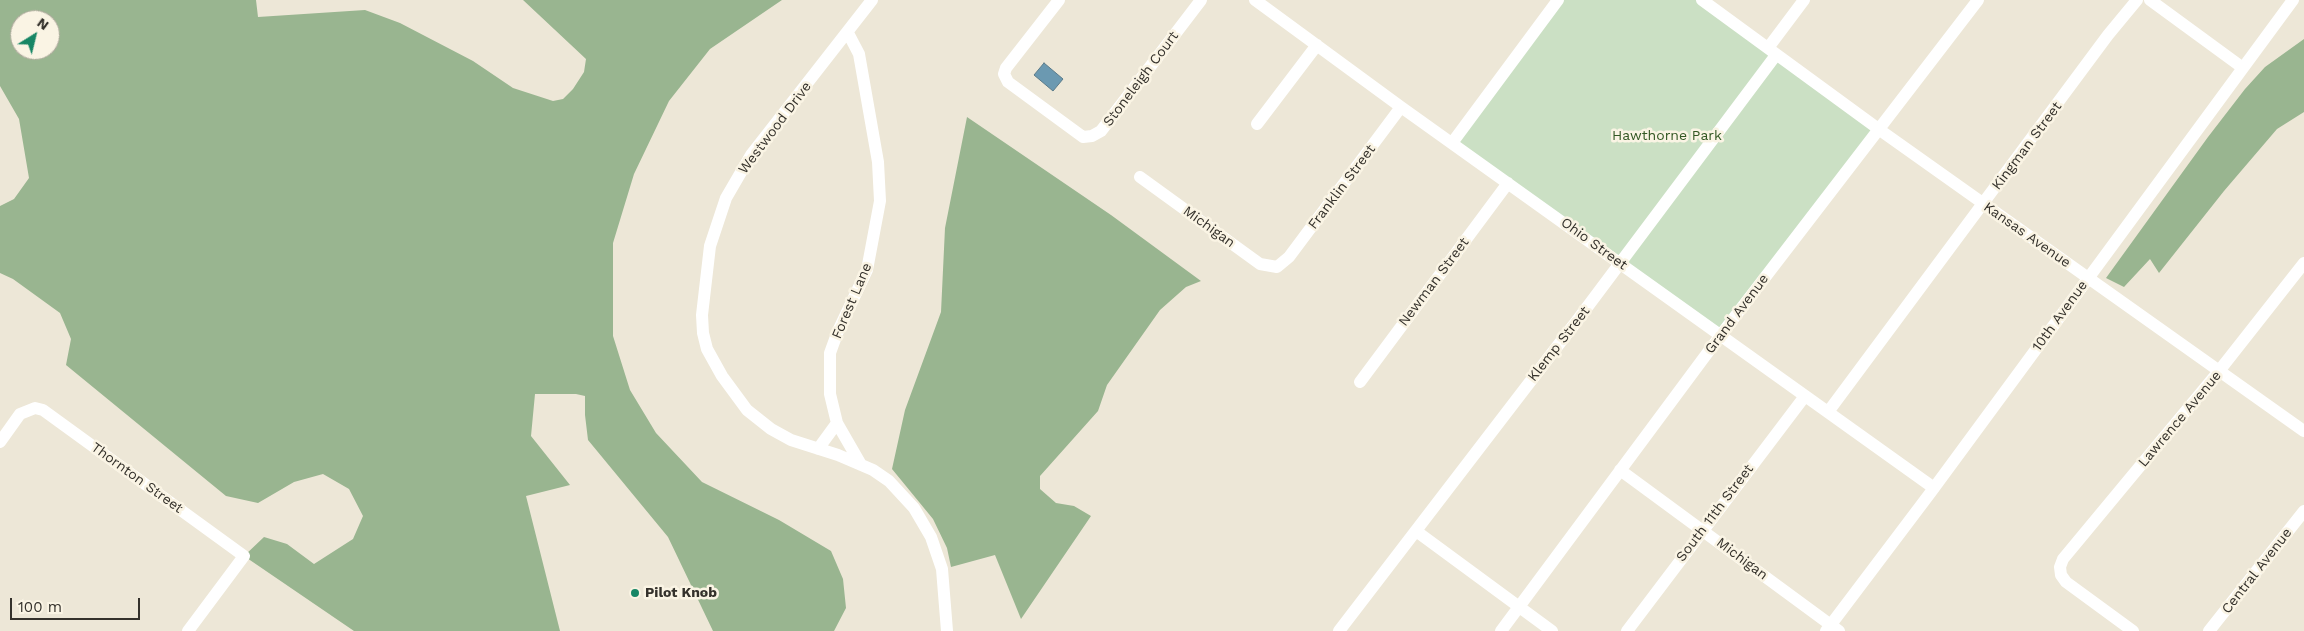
<!DOCTYPE html>
<style>
body{margin:0}
#map{position:relative;width:2304px;height:631px;overflow:hidden;background:#ede7d7;font-family:"Work Sans",sans-serif}
canvas{display:block}
.north{position:absolute;left:10px;top:10px;width:50px;height:50px;box-sizing:border-box;background:#faf4e4;border:1px solid #aba69a;border-radius:50%;rotate:36deg;font-size:14px;font-weight:700;line-height:20px;text-align:center;color:#34312b}
.north::after{content:'';display:block;margin:auto;width:18px;height:22px;background:#178665;clip-path:polygon(50% 0,100% 100%,50% 72%,0 100%)}
.scale{position:absolute;left:10px;top:598px;width:130px;height:22px;box-sizing:border-box;border:2px solid #34312b;border-top:0;padding-left:6px;font-size:15px;line-height:18px;white-space:nowrap;color:#34312b;-webkit-text-stroke:4px #faf4e4;paint-order:stroke}
</style>
<div id="map">
<canvas width="2304" height="631"></canvas>
<div class="north">N</div>
<div class="scale">100 m</div>
</div>
<script>
const c = document.querySelector('canvas').getContext('2d');
c.lineJoin = 'round';
function paint(path, color) {
  c.fillStyle = color;
  c.fill(path, 'evenodd');
}
function toPath(rows) {
  const path = new Path2D();
  for (const r of rows) {
    path.moveTo(r[0], r[1]);
    for (let i = 2; i < r.length; i += 2) path.lineTo(r[i], r[i + 1]);
  }
  return path;
}
function trace(path, color, width, dash) {
  c.strokeStyle = color;
  c.lineWidth = width;
  c.lineCap = dash ? 'butt' : 'round';
  c.setLineDash(dash || []);
  c.stroke(path);
}
function drawText(font, color, halo, rows, align = 'center') {
  c.font = font + ' "Work Sans",sans-serif';
  c.lineWidth = 5;
  c.setLineDash([]);
  c.textBaseline = 'middle';
  c.strokeStyle = halo;
  c.fillStyle = color;
  for (const [text, x, y, turn = 0] of rows) {
    c.save();
    c.translate(x, y);
    c.rotate((+turn || 0) * Math.PI / 180);
    c.textAlign = isNaN(turn) ? turn : align;
    if (halo) c.strokeText(text, 0, 0);
    c.fillText(text, 0, 0);
    c.restore();
  }
}
paint(toPath([
 [1558,0,1702,0,1878,129,1720,336,1452,143]
]), '#cbe0c4');
paint(toPath([
 [0,0,256,0,258,17,365,10,400,23,473,61,513,88,553,101,563,99,573,89,584,72,586,59,523,0,782,0,710,49,669,101,634,174,613,243,613,336,630,390,656,433,702,482,779,520,831,551,843,579,846,608,834,631,713,631,668,537,588,440,585,415,585,396,576,394,535,394,531,436,570,485,526,496,560,631,354,631,244,556,264,537,287,544,314,564,353,539,363,516,349,489,323,474,294,482,258,503,226,496,66,365,71,339,60,313,13,279,0,273,0,206,14,199,29,178,19,119,0,86],
 [20,20,50,20,50,50,20,50],
 [2304,39,2304,112,2277,129,2224,191,2159,273,2150,259,2124,287,2106,278,2208,137,2245,89,2265,67],
 [967,117,1111,215,1201,281,1186,287,1160,310,1107,385,1098,411,1040,476,1040,489,1056,503,1074,506,1091,516,1021,619,995,555,951,567,947,548,933,519,892,469,905,410,941,312,945,228]
]), '#99b590');
const water = toPath([
 [1044,63,1063,79,1053,91,1034,75,1044,63]
]);
paint(water, '#6b99b1');
trace(water, '#5a7a89', 1);
trace(toPath([
 [872,0,751,155,726,198,710,246,702,315,703,333,707,349,722,376,747,410,771,429,791,440,838,455,873,470,889,481,914,508,931,537,942,569,947,631],
 [1059,0,1006,68,1004,74,1008,82,1083,137,1092,136,1101,131,1201,0],
 [1255,0,1401,107,1934,488],
 [1702,0,1884,133,2304,431],
 [2150,0,2243,68],
 [848,33,859,54,878,162,880,201,867,270,838,331,830,353,830,394,837,423,860,463],
 [1768,48,1804,0],
 [1257,124,1317,45],
 [1452,143,1558,0],
 [1140,177,1260,264,1277,267,1289,257,1401,107],
 [1360,382,1508,183],
 [1828,412,2108,35,2137,0],
 [0,442,20,414,35,408,43,410,244,556,188,631],
 [818,449,837,423],
 [1620,470,1839,631],
 [1416,531,1552,631],
 [1339,631,1579,318,1776,55],
 [1501,631,1720,336,1978,0],
 [1627,631,1805,396],
 [1826,631,1931,492,2293,0],
 [2133,631,2066,582,2061,575,2060,567,2063,559,2219,371,2304,263],
 [2209,631,2304,511]
]), '#fff', 12);
for (const [x, y, r, color] of [
 [635,593,5,"#178665"]
]) {
  const dot = new Path2D();
  dot.arc(x, y, r, 0, 2 * Math.PI);
  c.fillStyle = color;
  c.fill(dot);
  trace(dot, '#faf4e4', 2);
}
drawText('14px', '#34312b', '#faf4e4', [
 ["Stoneleigh Court",1141,79,-53],
 ["Westwood Drive",775,128,-53],
 ["Kingman Street",2027,146,-53],
 ["Franklin Street",1342,187,-53],
 ["Michigan",1209,227,36],
 ["Kansas Avenue",2027,235,35],
 ["Ohio Street",1594,244,36],
 ["Newman Street",1434,282,-53],
 ["Forest Lane",852,301,-67],
 ["Grand Avenue",1737,314,-53],
 ["10th Avenue",2060,316,-54],
 ["Klemp Street",1559,344,-52],
 ["Lawrence Avenue",2180,419,-50],
 ["Thornton Street",137,478,36],
 ["South 11th Street",1715,513,-53],
 ["Michigan",1742,559,37],
 ["Central Avenue",2257,571,-52]
]);
drawText('14px', '#325723', '#faf4e4', [
 ["Hawthorne Park",1667,136]
]);
drawText('bold 14px', '#34312b', '#faf4e4', [
 ["Pilot Knob",645,593]
], 'left');
</script>
